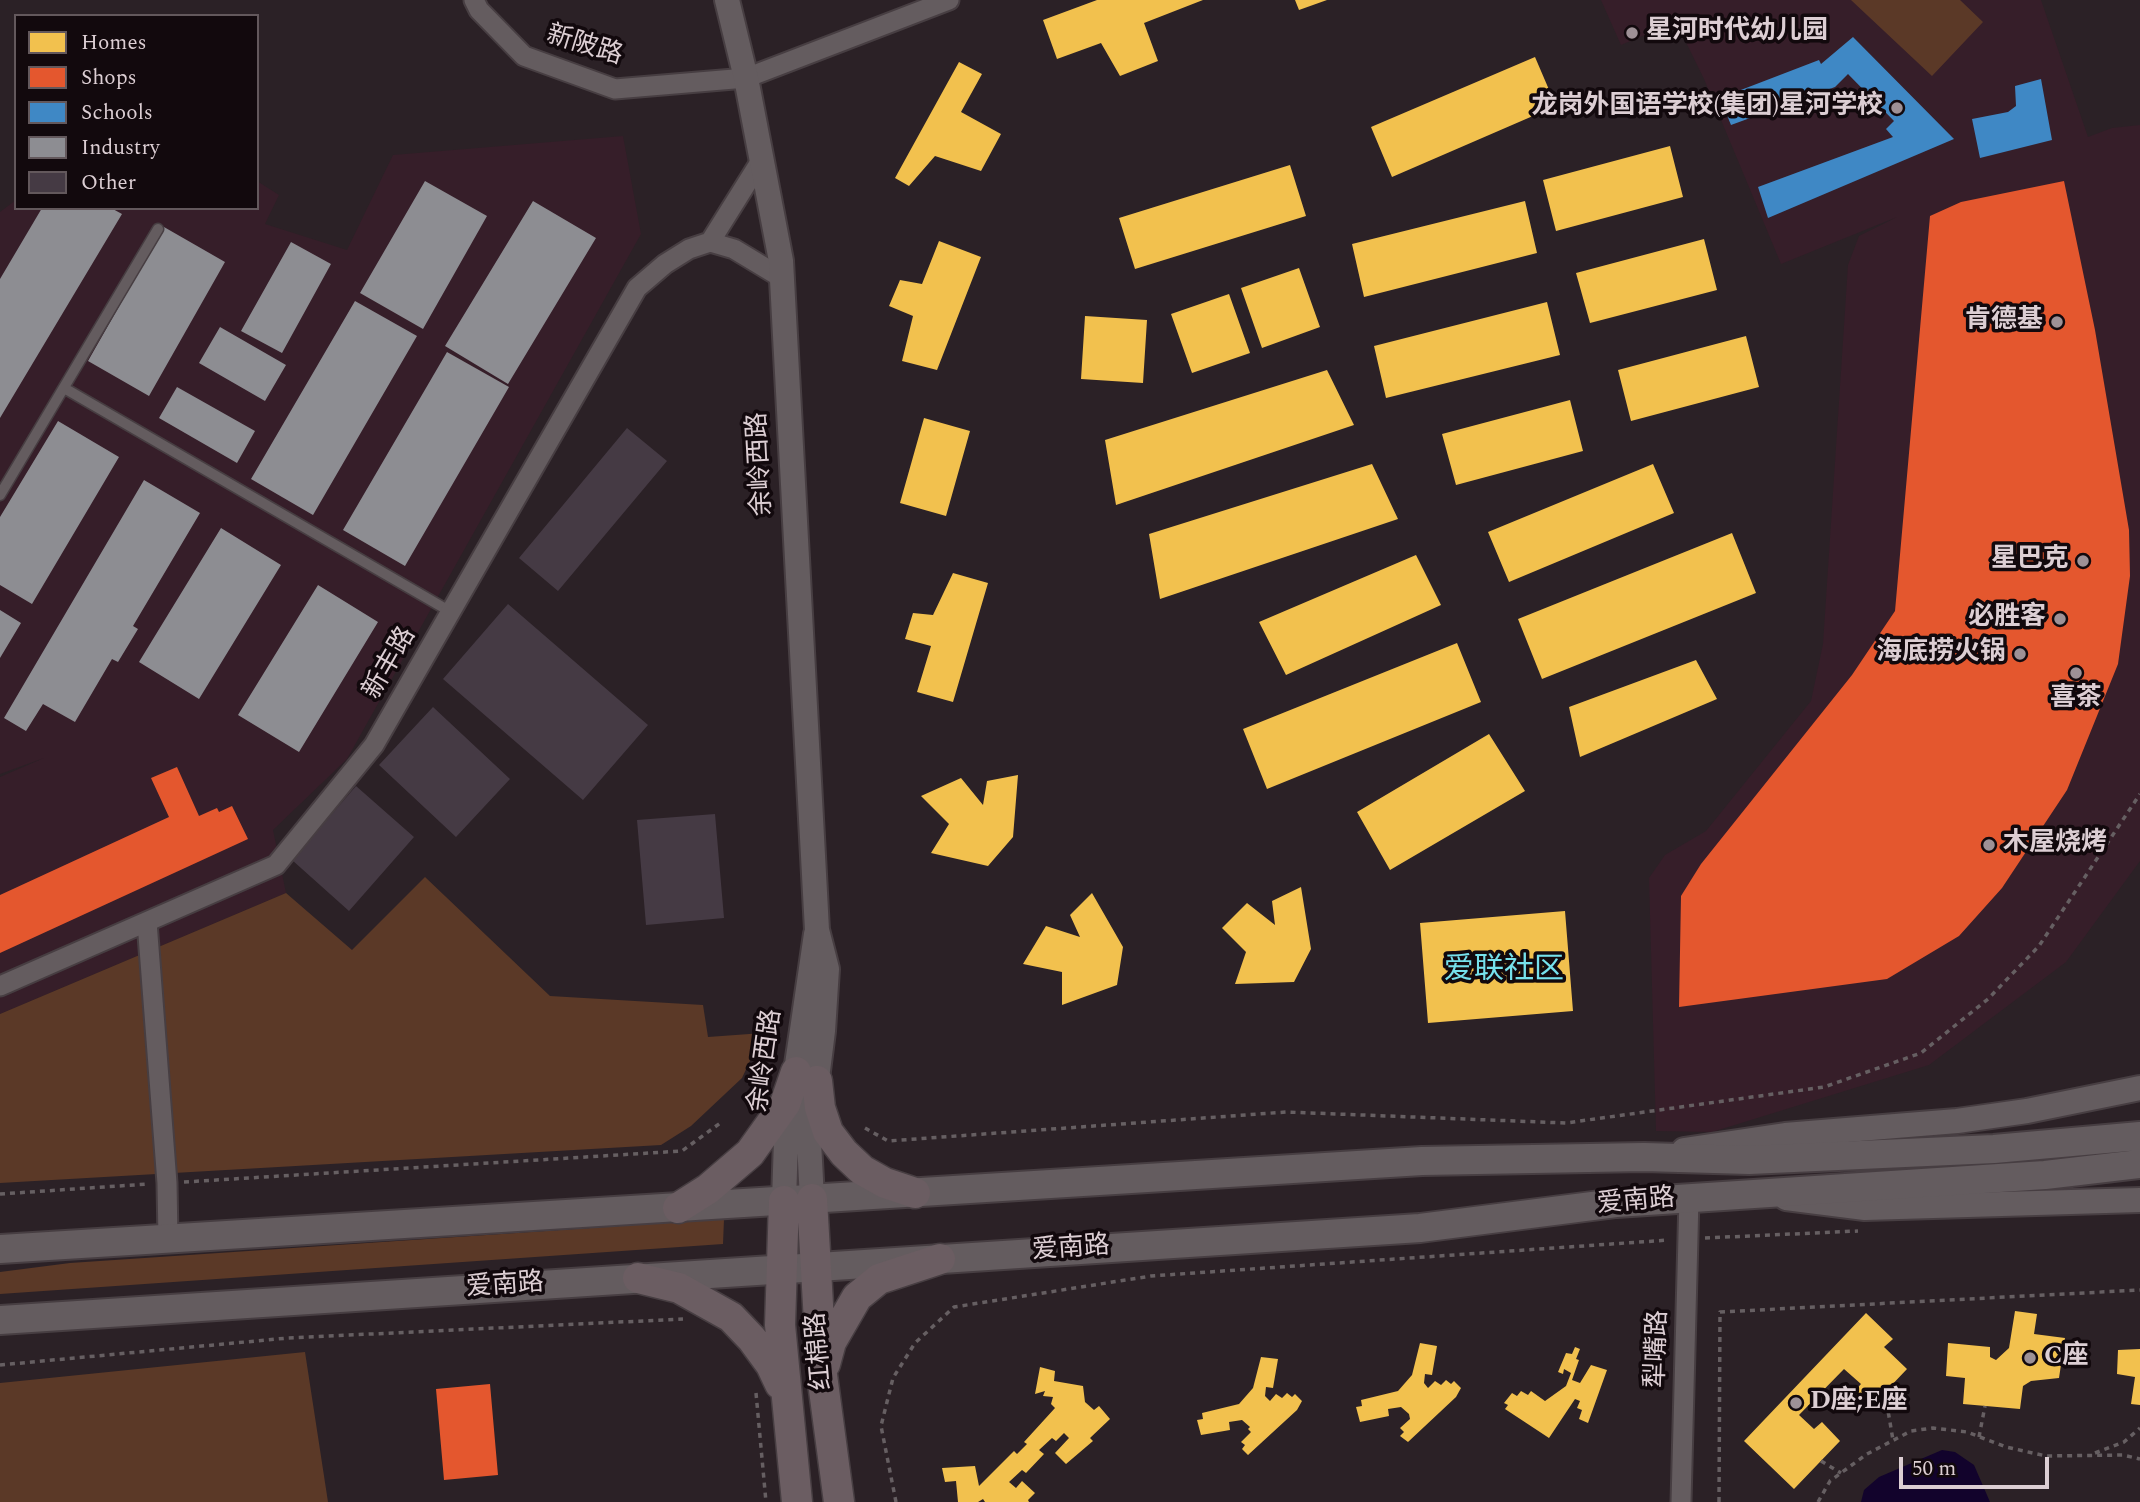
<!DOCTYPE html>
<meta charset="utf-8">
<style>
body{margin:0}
#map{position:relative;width:2140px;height:1502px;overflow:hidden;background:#2b2126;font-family:Spectral,serif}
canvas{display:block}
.legend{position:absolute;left:14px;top:14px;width:245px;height:196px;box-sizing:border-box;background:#12090d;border:2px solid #63585c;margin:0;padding:9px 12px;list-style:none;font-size:21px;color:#dcced3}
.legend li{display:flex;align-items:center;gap:14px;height:35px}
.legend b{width:35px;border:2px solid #63585c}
.scale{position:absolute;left:1899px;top:1457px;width:150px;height:32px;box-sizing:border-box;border:4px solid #dcced3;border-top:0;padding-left:9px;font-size:21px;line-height:24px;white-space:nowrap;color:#dcced3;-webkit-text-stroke:5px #12090d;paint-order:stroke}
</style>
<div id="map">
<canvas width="2140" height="1502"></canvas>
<ul class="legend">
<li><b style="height:19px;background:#f2c14e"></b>Homes</li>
<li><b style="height:19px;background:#e4572e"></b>Shops</li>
<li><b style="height:19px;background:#3f88c5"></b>Schools</li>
<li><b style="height:19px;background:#8d8d92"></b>Industry</li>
<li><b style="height:19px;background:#453a44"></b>Other</li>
</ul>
<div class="scale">50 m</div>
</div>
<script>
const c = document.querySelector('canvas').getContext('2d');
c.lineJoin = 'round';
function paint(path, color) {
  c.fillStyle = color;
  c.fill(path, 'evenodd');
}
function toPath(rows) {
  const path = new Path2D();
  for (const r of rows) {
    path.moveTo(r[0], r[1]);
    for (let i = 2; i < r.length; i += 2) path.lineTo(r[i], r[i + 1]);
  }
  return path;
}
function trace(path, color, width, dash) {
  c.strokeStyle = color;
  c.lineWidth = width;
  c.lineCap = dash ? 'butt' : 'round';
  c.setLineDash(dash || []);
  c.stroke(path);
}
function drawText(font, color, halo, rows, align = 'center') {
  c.font = font + ' Spectral,"Noto Sans SC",serif';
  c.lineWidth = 7;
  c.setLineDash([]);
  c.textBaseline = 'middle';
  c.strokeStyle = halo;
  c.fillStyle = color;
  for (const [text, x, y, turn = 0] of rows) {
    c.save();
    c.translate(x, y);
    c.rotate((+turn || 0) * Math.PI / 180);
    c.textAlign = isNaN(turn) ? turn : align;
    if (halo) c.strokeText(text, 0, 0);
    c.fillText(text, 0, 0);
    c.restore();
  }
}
paint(toPath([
 [1601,0,2041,0,2088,137,2112,128,2140,125,2140,861,2066,962,1929,1065,1712,1132,1656,1131,1649,878,1665,855,1706,831,1811,701,1823,644,1848,265,1859,236,1897,217,1781,264,1704,79,1676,22,1621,45],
 [623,136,641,234,347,759,273,830,286,893,0,1014,0,777,44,758,0,774,0,212,16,200,16,208,257,208,257,181,279,195,265,224,347,250,393,155]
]), '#361e29');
paint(toPath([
 [1851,0,1960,0,1983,22,1932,76],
 [425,877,550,996,703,1005,708,1037,763,1033,742,1078,691,1126,661,1145,0,1183,0,1014,286,893,352,950],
 [724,1219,723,1244,0,1294,0,1272,70,1263],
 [305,1352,328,1502,0,1502,0,1383]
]), '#5b3927');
paint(toPath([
 [1942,1450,1955,1452,1974,1465,1990,1502,1861,1502,1864,1490,1879,1477]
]), '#12032c');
paint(toPath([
 [1097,0,1203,0,1144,23,1158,61,1120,76,1101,43,1057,59,1043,20],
 [1295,0,1327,0,1299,10],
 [1535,57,1556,106,1392,177,1371,127],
 [959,62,982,74,961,112,1001,134,981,171,935,156,909,186,895,178],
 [1670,146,1683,197,1556,231,1543,180],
 [1290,165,1306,216,1135,269,1119,218],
 [1525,201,1537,253,1364,297,1352,244],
 [1704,239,1717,290,1590,323,1576,273],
 [939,241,981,257,937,370,902,361,913,316,889,306,900,280,922,284],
 [1299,268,1320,327,1262,348,1241,288],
 [1229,294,1250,353,1192,373,1171,314],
 [1547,302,1560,355,1386,398,1374,346],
 [1085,316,1147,320,1143,383,1081,379],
 [1746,336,1759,387,1631,421,1618,370],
 [1327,370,1354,425,1116,505,1105,440],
 [1570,400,1583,451,1456,485,1442,434],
 [924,418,970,431,946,516,900,503],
 [1372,464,1398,519,1160,599,1149,534],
 [1653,464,1674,513,1509,582,1488,532],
 [1732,533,1756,593,1542,679,1518,619],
 [1416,555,1441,605,1286,675,1259,622],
 [953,573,988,583,953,702,917,692,931,646,905,639,913,613,933,615],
 [1457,643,1481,702,1267,789,1243,729],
 [1696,660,1717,699,1580,757,1569,707],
 [1489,734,1525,791,1390,870,1357,812],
 [1018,775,1013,837,988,866,931,853,949,824,921,796,961,778,983,805,987,781],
 [1301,887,1311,949,1294,982,1235,984,1246,952,1222,928,1247,903,1275,925,1272,901],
 [1092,893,1123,947,1117,985,1062,1005,1062,972,1023,964,1046,926,1080,937,1070,915],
 [1565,911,1573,1011,1428,1023,1420,923],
 [2015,1311,2037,1314,2034,1334,2065,1338,2059,1378,2031,1381,2023,1386,2020,1409,1963,1404,1965,1378,1946,1376,1948,1343,1990,1347,1990,1357,1996,1360,2009,1348],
 [1866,1313,1893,1339,1884,1347,1907,1369,1867,1411,1851,1395,1861,1384,1844,1369,1799,1415,1814,1429,1822,1422,1840,1441,1794,1489,1744,1441],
 [1420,1343,1437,1346,1432,1375,1425,1374,1424,1383,1428,1388,1435,1381,1441,1385,1446,1380,1451,1384,1454,1381,1461,1388,1456,1397,1408,1442,1400,1436,1404,1432,1400,1428,1410,1419,1409,1414,1401,1407,1388,1409,1389,1416,1360,1422,1356,1407,1362,1406,1361,1400,1398,1391,1412,1375],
 [1575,1347,1580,1349,1576,1359,1579,1360,1572,1380,1580,1383,1591,1365,1607,1370,1588,1423,1579,1419,1582,1410,1577,1408,1580,1401,1575,1399,1549,1438,1505,1409,1508,1405,1504,1403,1512,1393,1517,1396,1521,1391,1528,1395,1531,1391,1545,1401,1566,1386,1571,1373,1564,1369,1563,1374,1558,1372,1566,1353,1572,1354],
 [2140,1349,2140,1405,2131,1404,2135,1377,2117,1374,2118,1350],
 [1261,1357,1278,1359,1273,1388,1266,1387,1265,1396,1270,1401,1276,1394,1282,1398,1287,1393,1292,1397,1295,1394,1302,1401,1297,1410,1248,1455,1242,1449,1245,1445,1241,1442,1251,1432,1248,1429,1250,1427,1242,1420,1229,1422,1230,1430,1201,1435,1197,1420,1203,1419,1202,1413,1239,1404,1253,1388],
 [1040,1367,1055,1371,1054,1381,1083,1386,1085,1402,1094,1410,1099,1406,1110,1419,1090,1438,1093,1441,1066,1464,1055,1453,1069,1438,1064,1433,1056,1441,1052,1438,1039,1450,1044,1454,1026,1473,1022,1470,1009,1482,1016,1488,1022,1481,1035,1493,1028,1500,1029,1502,985,1502,983,1499,978,1502,958,1502,956,1481,945,1482,942,1468,975,1466,979,1486,1014,1451,1017,1454,1027,1444,1024,1442,1055,1408,1051,1404,1053,1397,1043,1396,1045,1391,1035,1394]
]), '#f2c14e');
paint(toPath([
 [2064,181,2095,330,2129,530,2130,576,2118,664,2067,790,2002,888,1959,936,1887,979,1679,1007,1681,896,1701,864,1852,675,1895,611,1930,216,1961,202],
 [177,767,199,816,217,808,219,812,232,806,248,839,0,953,0,895,169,817,151,778],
 [490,1384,498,1475,444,1480,436,1389]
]), '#e4572e');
paint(toPath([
 [1853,37,1954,139,1768,218,1758,187,1893,137,1886,129,1894,121,1848,74,1835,87,1731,125,1720,98,1819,60,1821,64],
 [2041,79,2052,140,1980,158,1972,119,2008,112,2016,106,2015,86]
]), '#3f88c5');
paint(toPath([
 [425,181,487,216,423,329,360,293],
 [533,201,596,238,508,384,445,346],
 [42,208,111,208,122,214,0,418,0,279],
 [164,227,225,262,149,396,88,361],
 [291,242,331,264,282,353,241,331],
 [355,301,417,336,313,515,251,479],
 [220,327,286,365,265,401,199,363],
 [447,352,509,387,405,566,343,530],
 [177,387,255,431,237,463,159,418],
 [58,421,119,457,32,604,0,585,0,517],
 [144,480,200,513,133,626,138,629,118,662,112,659,75,722,43,704,26,731,4,718],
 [221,528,281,565,199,699,139,662],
 [318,585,378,622,299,752,238,715],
 [0,610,21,623,0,658]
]), '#8d8d92');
paint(toPath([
 [627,428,667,461,558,591,519,558],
 [508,604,648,725,583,800,443,679],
 [433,707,510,779,456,837,379,765],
 [356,786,414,837,349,911,292,860],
 [715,814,724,918,646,925,637,820]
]), '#453a44');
const service = toPath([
 [64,388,451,612],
 [0,495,158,229]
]);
const minor = toPath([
 [474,0,479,10,524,56,615,89,746,78,949,0],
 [762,159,710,242,734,249,782,278],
 [147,922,167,1183,168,1239],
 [0,986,276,865,374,745,637,288,665,264,689,249,710,242],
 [1681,1502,1689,1198]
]);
const tertiary = toPath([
 [727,0,746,78,781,261,817,930,827,969,823,1031,809,1142,812,1199],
 [1684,1150,1785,1135,1957,1121,2027,1111,2140,1088],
 [1786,1198,1865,1208,2140,1200],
 [784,1201,786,1140,816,934]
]);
const secondary = toPath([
 [0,1249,1422,1161,1644,1157,1749,1160,1994,1149,2140,1136],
 [0,1320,1420,1228,1616,1203,2045,1175,2140,1164]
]);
const primary = toPath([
 [817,1081,820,1108,828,1132,844,1153,862,1170,885,1183,915,1193],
 [812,1199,822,1375,839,1502],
 [784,1201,780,1325,797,1502],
 [678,1208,708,1189,750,1153,785,1104,796,1072],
 [638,1278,679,1288,731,1317,752,1339,771,1365,780,1384],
 [825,1364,831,1342,857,1297,879,1279,940,1259]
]);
trace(service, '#473e42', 13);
trace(minor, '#473e42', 23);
trace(tertiary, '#473e42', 28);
trace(secondary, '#473e42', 32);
trace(primary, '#473e42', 33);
trace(toPath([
 [865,1128,888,1141,1286,1112,1566,1123,1824,1087,1921,1053,1988,999,2039,946,2140,794],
 [184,1182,682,1151,723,1121],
 [0,1194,148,1184],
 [1705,1238,1858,1231],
 [0,1365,288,1338,683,1319],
 [756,1393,766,1502],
 [1885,1393,1893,1440],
 [1979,1437,1985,1406],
 [2095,1453,2124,1442,2140,1428],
 [1821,1461,1841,1473],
 [896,1502,881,1426,893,1378,915,1343,954,1307,1151,1276,1669,1240],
 [1719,1502,1720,1312,2140,1290],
 [1818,1502,1830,1481,1867,1454,1911,1431,1933,1428,1967,1432,2006,1447,2046,1456,2123,1455,2140,1459]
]), '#665f62', 3.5, [5, 5]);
trace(service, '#645c5f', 10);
trace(minor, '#645c5f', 19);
trace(tertiary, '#645c5f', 24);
trace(secondary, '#645c5f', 28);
trace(primary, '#6b5d62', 30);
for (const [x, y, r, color] of [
 [1632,33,7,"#9e9196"],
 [1897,108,7,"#9e9196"],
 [2057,322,7,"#9e9196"],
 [2083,561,7,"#9e9196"],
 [2060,619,7,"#9e9196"],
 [2020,654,7,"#9e9196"],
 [2076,673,7,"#9e9196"],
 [1989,845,7,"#9e9196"],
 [2030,1358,7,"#9e9196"],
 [1796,1403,7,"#9e9196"]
]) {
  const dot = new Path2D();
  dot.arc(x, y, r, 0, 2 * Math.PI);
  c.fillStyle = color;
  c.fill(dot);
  trace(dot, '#12090d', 2.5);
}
drawText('bold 26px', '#dcced3', '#12090d', [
 ["星河时代幼儿园",1646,33,"left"],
 ["龙岗外国语学校(集团)星河学校",1883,108],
 ["肯德基",2043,322],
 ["星巴克",2069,561],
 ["必胜客",2046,619],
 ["海底捞火锅",2006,654],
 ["喜茶",2076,700,"center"],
 ["木屋烧烤",2003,845,"left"],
 ["C座",2044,1358,"left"],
 ["D座;E座",1810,1403,"left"]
], 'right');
drawText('26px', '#dcced3', '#12090d', [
 ["新陂路",584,47,17],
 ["余岭西路",762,464,-93],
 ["新丰路",391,664,-60],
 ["余岭西路",767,1061,-82],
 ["爱南路",1636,1203,-5],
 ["爱南路",1071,1250,-4],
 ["爱南路",505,1287,-4],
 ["犁嘴路",1659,1349,-88],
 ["红棉路",821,1351,-95]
]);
drawText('30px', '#76e1ec', '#12090d', [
 ["爱联社区",1504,972]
]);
</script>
